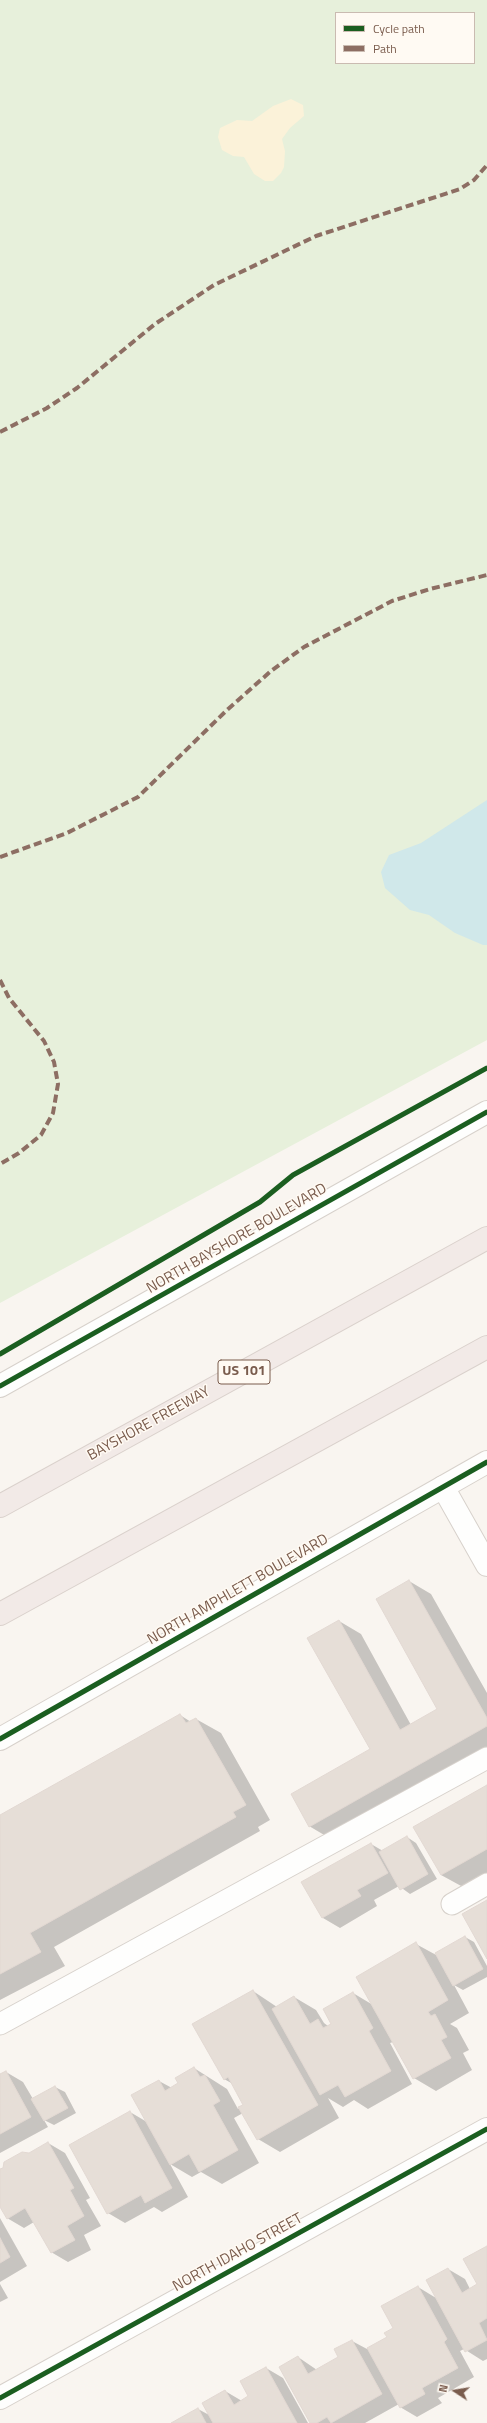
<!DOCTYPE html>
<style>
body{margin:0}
#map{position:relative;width:487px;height:2423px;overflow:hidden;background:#f9f5f0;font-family:"Titillium Web",sans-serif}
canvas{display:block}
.legend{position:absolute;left:335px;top:12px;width:140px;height:52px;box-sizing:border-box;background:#fffaf3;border:1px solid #cabbb1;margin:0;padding:5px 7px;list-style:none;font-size:12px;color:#7a5c4d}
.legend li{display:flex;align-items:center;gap:8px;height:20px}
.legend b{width:20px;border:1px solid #cabbb1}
.north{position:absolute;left:435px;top:2371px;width:40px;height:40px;-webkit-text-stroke:3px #fffaf3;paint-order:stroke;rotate:282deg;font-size:11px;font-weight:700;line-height:16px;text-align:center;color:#7a5c4d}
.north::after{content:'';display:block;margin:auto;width:14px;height:18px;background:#7a5c4d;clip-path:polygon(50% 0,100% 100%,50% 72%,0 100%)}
</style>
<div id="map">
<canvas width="487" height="2423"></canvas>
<ul class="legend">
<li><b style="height:5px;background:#1b5e20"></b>Cycle path</li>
<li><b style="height:5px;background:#8d6e63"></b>Path</li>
</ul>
<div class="north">N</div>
</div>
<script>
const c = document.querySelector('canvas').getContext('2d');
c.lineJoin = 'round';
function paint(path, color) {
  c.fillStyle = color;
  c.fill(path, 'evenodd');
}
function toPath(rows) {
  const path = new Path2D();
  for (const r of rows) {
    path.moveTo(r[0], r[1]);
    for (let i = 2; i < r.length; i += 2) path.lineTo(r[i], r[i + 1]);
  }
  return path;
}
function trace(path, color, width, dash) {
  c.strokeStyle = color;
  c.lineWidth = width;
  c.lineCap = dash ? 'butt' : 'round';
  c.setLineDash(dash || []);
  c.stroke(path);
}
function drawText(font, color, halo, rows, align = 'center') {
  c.font = font + ' "Titillium Web",sans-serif';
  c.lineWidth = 3;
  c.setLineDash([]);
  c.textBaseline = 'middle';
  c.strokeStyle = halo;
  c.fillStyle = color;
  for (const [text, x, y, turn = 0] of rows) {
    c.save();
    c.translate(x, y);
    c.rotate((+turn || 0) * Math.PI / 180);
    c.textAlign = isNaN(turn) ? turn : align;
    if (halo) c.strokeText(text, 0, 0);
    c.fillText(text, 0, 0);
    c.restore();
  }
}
paint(toPath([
 [0,0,487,0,487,1040,0,1303],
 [336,13,474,13,474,63,336,63]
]), '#e7f0db');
paint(toPath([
 [291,99,303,105,304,116,290,128,282,139,285,151,284,167,281,173,273,181,265,181,254,174,244,157,233,156,222,150,218,137,220,128,237,120,252,121,273,106]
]), '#fbf2d9');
paint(toPath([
 [487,800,487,945,483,945,455,933,429,915,410,910,385,888,381,872,389,855,421,843]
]), '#d0e8ea');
paint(toPath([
 [409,1581,431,1594,487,1693,487,1751,331,1839,309,1826,371,1750,339,1621,361,1634,411,1725,438,1710],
 [180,1715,191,1722,196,1719,221,1733,270,1820,258,1827,260,1831,54,1947,65,1966,0,2000,0,1816],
 [487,1786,487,1874,463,1887,441,1875],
 [407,1837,416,1843,437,1879,410,1894,399,1886,374,1900,377,1906,340,1928,323,1918,303,1882,371,1844,383,1851],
 [465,1937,474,1942,487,1966,487,1977,463,1990,454,1985,469,2013,450,2024,457,2028,469,2050,463,2053,472,2070,436,2091,414,2078,393,2042,390,2043,412,2084,368,2109,354,2100,343,2107,328,2098,339,2118,280,2152,258,2139,243,2113,234,2118,259,2163,222,2184,201,2172,192,2177,170,2164,188,2197,162,2212,154,2207,125,2223,108,2213,130,2112,147,2122,159,2081,172,2088,179,2084,194,2068,227,2089,238,2109,244,2105,233,2084,224,2079,253,1991,277,2007,294,1997,316,2010,324,2023,328,2026,332,2024,353,1993,373,2005,416,1944,438,1956],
 [6,2072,23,2082,33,2099,55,2087,65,2092,76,2113,54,2125,44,2120,48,2127,0,2153,0,2075],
 [48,2143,65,2153,90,2198,86,2200,101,2226,84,2235,91,2250,68,2262,51,2252,34,2222,24,2228,7,2218,0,2205,0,2170],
 [0,2218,27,2266,0,2282],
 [487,2247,487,2359,483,2361,464,2349,460,2351,474,2377,438,2398,442,2403,417,2417,400,2407,399,2404,365,2423,311,2423,298,2357,317,2370,340,2357,352,2341,367,2349,388,2337,418,2287,436,2298,448,2269,465,2279,470,2289,479,2284],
 [0,2284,8,2298,0,2302],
 [266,2368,283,2378,308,2423,173,2423,198,2409,211,2416,225,2391,242,2401,250,2397]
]), '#0003');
const building = toPath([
 [409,1580,487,1718,487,1726,309,1827,291,1794,370,1749,307,1638,339,1620,400,1730,437,1709,376,1599,409,1580],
 [180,1714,186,1723,196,1718,246,1805,233,1812,236,1817,30,1933,41,1952,0,1974,0,1815,180,1714],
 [487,1785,487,1849,441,1875,413,1827,487,1785],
 [407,1836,428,1874,400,1890,379,1852,407,1836],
 [371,1843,388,1873,357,1890,361,1896,322,1918,301,1882,371,1843],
 [487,1900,487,1959,462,1914,487,1900],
 [465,1936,483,1969,453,1986,435,1953,465,1936],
 [416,1942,448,2000,428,2012,431,2016,435,2014,447,2037,441,2040,451,2058,413,2079,356,1977,416,1942],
 [253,1990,318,2105,257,2140,238,2107,243,2105,228,2077,224,2080,192,2024,253,1990],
 [353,1992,373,2028,369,2031,391,2071,345,2097,338,2085,320,2095,272,2009,294,1996,310,2024,318,2019,323,2028,331,2024,323,2009,353,1992],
 [194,2067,200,2077,205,2075,220,2101,213,2105,238,2150,199,2172,189,2154,170,2165,131,2095,159,2080,165,2091,178,2083,175,2078,194,2067],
 [6,2071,31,2117,0,2134,0,2074,6,2071],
 [55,2086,68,2108,44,2121,31,2099,55,2086],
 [130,2111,172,2188,145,2203,141,2195,107,2214,69,2145,130,2111],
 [48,2142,74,2188,70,2190,84,2216,67,2226,75,2240,51,2253,25,2208,7,2219,0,2207,0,2169,3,2168,4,2162,22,2152,29,2153,48,2142],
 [0,2238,10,2257,0,2263,0,2238],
 [487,2246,487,2318,479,2323,487,2340,465,2352,426,2280,448,2268,462,2293,477,2284,463,2259,487,2246],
 [418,2286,447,2339,444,2342,458,2368,422,2388,425,2394,400,2408,367,2348,387,2337,384,2333,393,2328,381,2306,418,2286],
 [352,2340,382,2394,331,2423,327,2417,317,2423,310,2423,279,2367,298,2356,308,2374,338,2357,334,2349,352,2340],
 [266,2367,297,2423,213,2423,202,2403,225,2390,234,2405,248,2396,240,2381,266,2367],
 [198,2408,206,2423,171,2423,198,2408]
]);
paint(building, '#e6ded7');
trace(building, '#e2d8d2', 1);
const service = toPath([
 [452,1904,487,1884],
 [0,2024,487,1758]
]);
const minor = toPath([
 [443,1487,487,1565],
 [0,2398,487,2129]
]);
const tertiary = toPath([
 [0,1386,487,1112],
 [0,1739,487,1462]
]);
const motorway = toPath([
 [0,1506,487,1238],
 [0,1614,487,1347]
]);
trace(service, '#d7d1cb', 23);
trace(minor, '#d7d1cb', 24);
trace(tertiary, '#d7d1cb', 24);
trace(motorway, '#dad1cc', 24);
trace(service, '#fefefd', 21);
trace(minor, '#fefefd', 22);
trace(tertiary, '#fefefd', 22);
trace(motorway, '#f2eae7', 22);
trace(toPath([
 [0,432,47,408,77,388,155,324,214,285,316,236,460,189,474,180,487,165],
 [0,857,67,833,138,797,227,710,271,671,304,647,392,601,430,589,487,575],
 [0,980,9,998,44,1041,54,1062,58,1084,53,1113,41,1135,19,1153,0,1164]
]), '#8d6e63', 4, [8, 4]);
trace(toPath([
 [0,1354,260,1202,293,1175,487,1068],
 [0,1386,487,1112],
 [0,1739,487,1462],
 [0,2398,487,2129]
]), '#1b5e20', 5);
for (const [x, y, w] of [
 [244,1372,52]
]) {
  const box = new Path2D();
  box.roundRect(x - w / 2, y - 12, w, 24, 3);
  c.fillStyle = '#fffaf3';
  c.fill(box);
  trace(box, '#7a5c4d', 1);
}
drawText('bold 14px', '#7a5c4d', null, [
 ["US 101",244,1372]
]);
drawText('15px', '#7a5c4d', '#fffaf3', [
 ["NORTH BAYSHORE BOULEVARD",237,1239,-30],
 ["BAYSHORE FREEWAY",149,1424,-29],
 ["NORTH AMPHLETT BOULEVARD",238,1590,-30],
 ["NORTH IDAHO STREET",238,2253,-29]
]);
</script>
